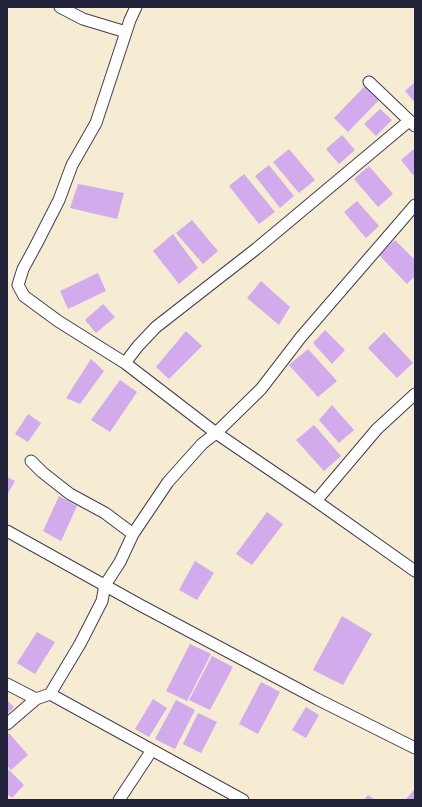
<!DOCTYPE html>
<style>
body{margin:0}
#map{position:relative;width:422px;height:807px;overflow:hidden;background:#f6ebd3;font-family:"Gochi Hand",sans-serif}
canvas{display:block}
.frame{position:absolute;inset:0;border:8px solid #22223b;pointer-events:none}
</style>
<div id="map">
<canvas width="422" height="807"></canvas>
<div class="frame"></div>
</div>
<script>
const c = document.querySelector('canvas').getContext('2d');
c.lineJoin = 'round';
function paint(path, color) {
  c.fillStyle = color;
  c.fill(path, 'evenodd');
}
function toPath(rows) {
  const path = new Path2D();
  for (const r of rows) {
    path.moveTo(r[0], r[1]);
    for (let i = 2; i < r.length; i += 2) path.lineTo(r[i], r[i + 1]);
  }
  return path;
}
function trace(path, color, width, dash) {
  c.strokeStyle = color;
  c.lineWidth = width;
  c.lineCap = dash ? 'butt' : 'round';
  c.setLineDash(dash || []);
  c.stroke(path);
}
paint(toPath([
 [415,82,415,103,405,91],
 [365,86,379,100,348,132,334,118],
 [380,109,392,120,376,136,364,124],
 [342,135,355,150,339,164,326,149],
 [415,148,415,174,413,175,401,160],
 [289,149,315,180,299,193,273,162],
 [269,165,294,196,280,208,255,176],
 [369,166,393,194,378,207,354,179],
 [244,174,275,212,259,224,229,186],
 [78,184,124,193,117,219,70,208],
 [357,201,379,226,366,238,344,212],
 [192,220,218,251,203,264,176,233],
 [173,234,198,268,179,284,153,251],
 [395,240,415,260,415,276,407,284,379,255],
 [98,273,106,291,68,309,60,291],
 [261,281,290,307,279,325,247,298],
 [103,304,115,317,96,333,85,320],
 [325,330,345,350,332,364,313,343],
 [186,331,202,346,169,379,156,367],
 [384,332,413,363,397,378,368,348],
 [308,349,337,381,318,397,289,365],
 [91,359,104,371,80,404,66,398],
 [120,380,137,392,110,432,91,420],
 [332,405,354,430,339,443,319,420],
 [28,414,41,423,28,442,15,434],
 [314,425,341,456,324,471,296,440],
 [7,477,15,481,7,495],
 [59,496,77,506,61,541,43,531],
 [267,512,283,524,252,565,236,554],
 [195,561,214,573,197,600,179,590],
 [342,616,372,634,343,685,313,670],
 [37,632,55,642,35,674,17,663],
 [190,644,211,654,187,701,166,691],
 [212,656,233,667,210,710,189,700],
 [261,682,280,692,258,734,239,724],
 [153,699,167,708,149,737,135,729],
 [7,700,14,707,7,714],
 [176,700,195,710,175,749,155,739],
 [306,707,319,715,306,738,292,730],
 [198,713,217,722,201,753,183,744],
 [9,733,28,755,11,770,7,765,7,735],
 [7,768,24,785,12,798,7,794],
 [415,789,415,800,405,800],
 [368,795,375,800,364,800]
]), '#d1abeb');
const minor = toPath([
 [60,7,83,19,126,32],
 [136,7,130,20,96,123,72,165,59,200,36,245,23,269,18,285,24,296,58,321,125,363,216,433,316,501,415,571],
 [369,82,415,126],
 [125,363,138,346,156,327,256,249,409,121],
 [31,461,42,472,70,494,105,513,133,534],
 [316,501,377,429,415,394],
 [7,531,140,605,317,699,415,748],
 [7,684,36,699,50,694,243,800],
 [50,694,80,644,102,601,105,585,120,562,133,534,168,482,202,444,216,433,261,389,301,337,415,205],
 [7,724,36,699],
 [119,800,152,750]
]);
trace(minor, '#424052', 13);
trace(minor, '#fff', 11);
</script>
